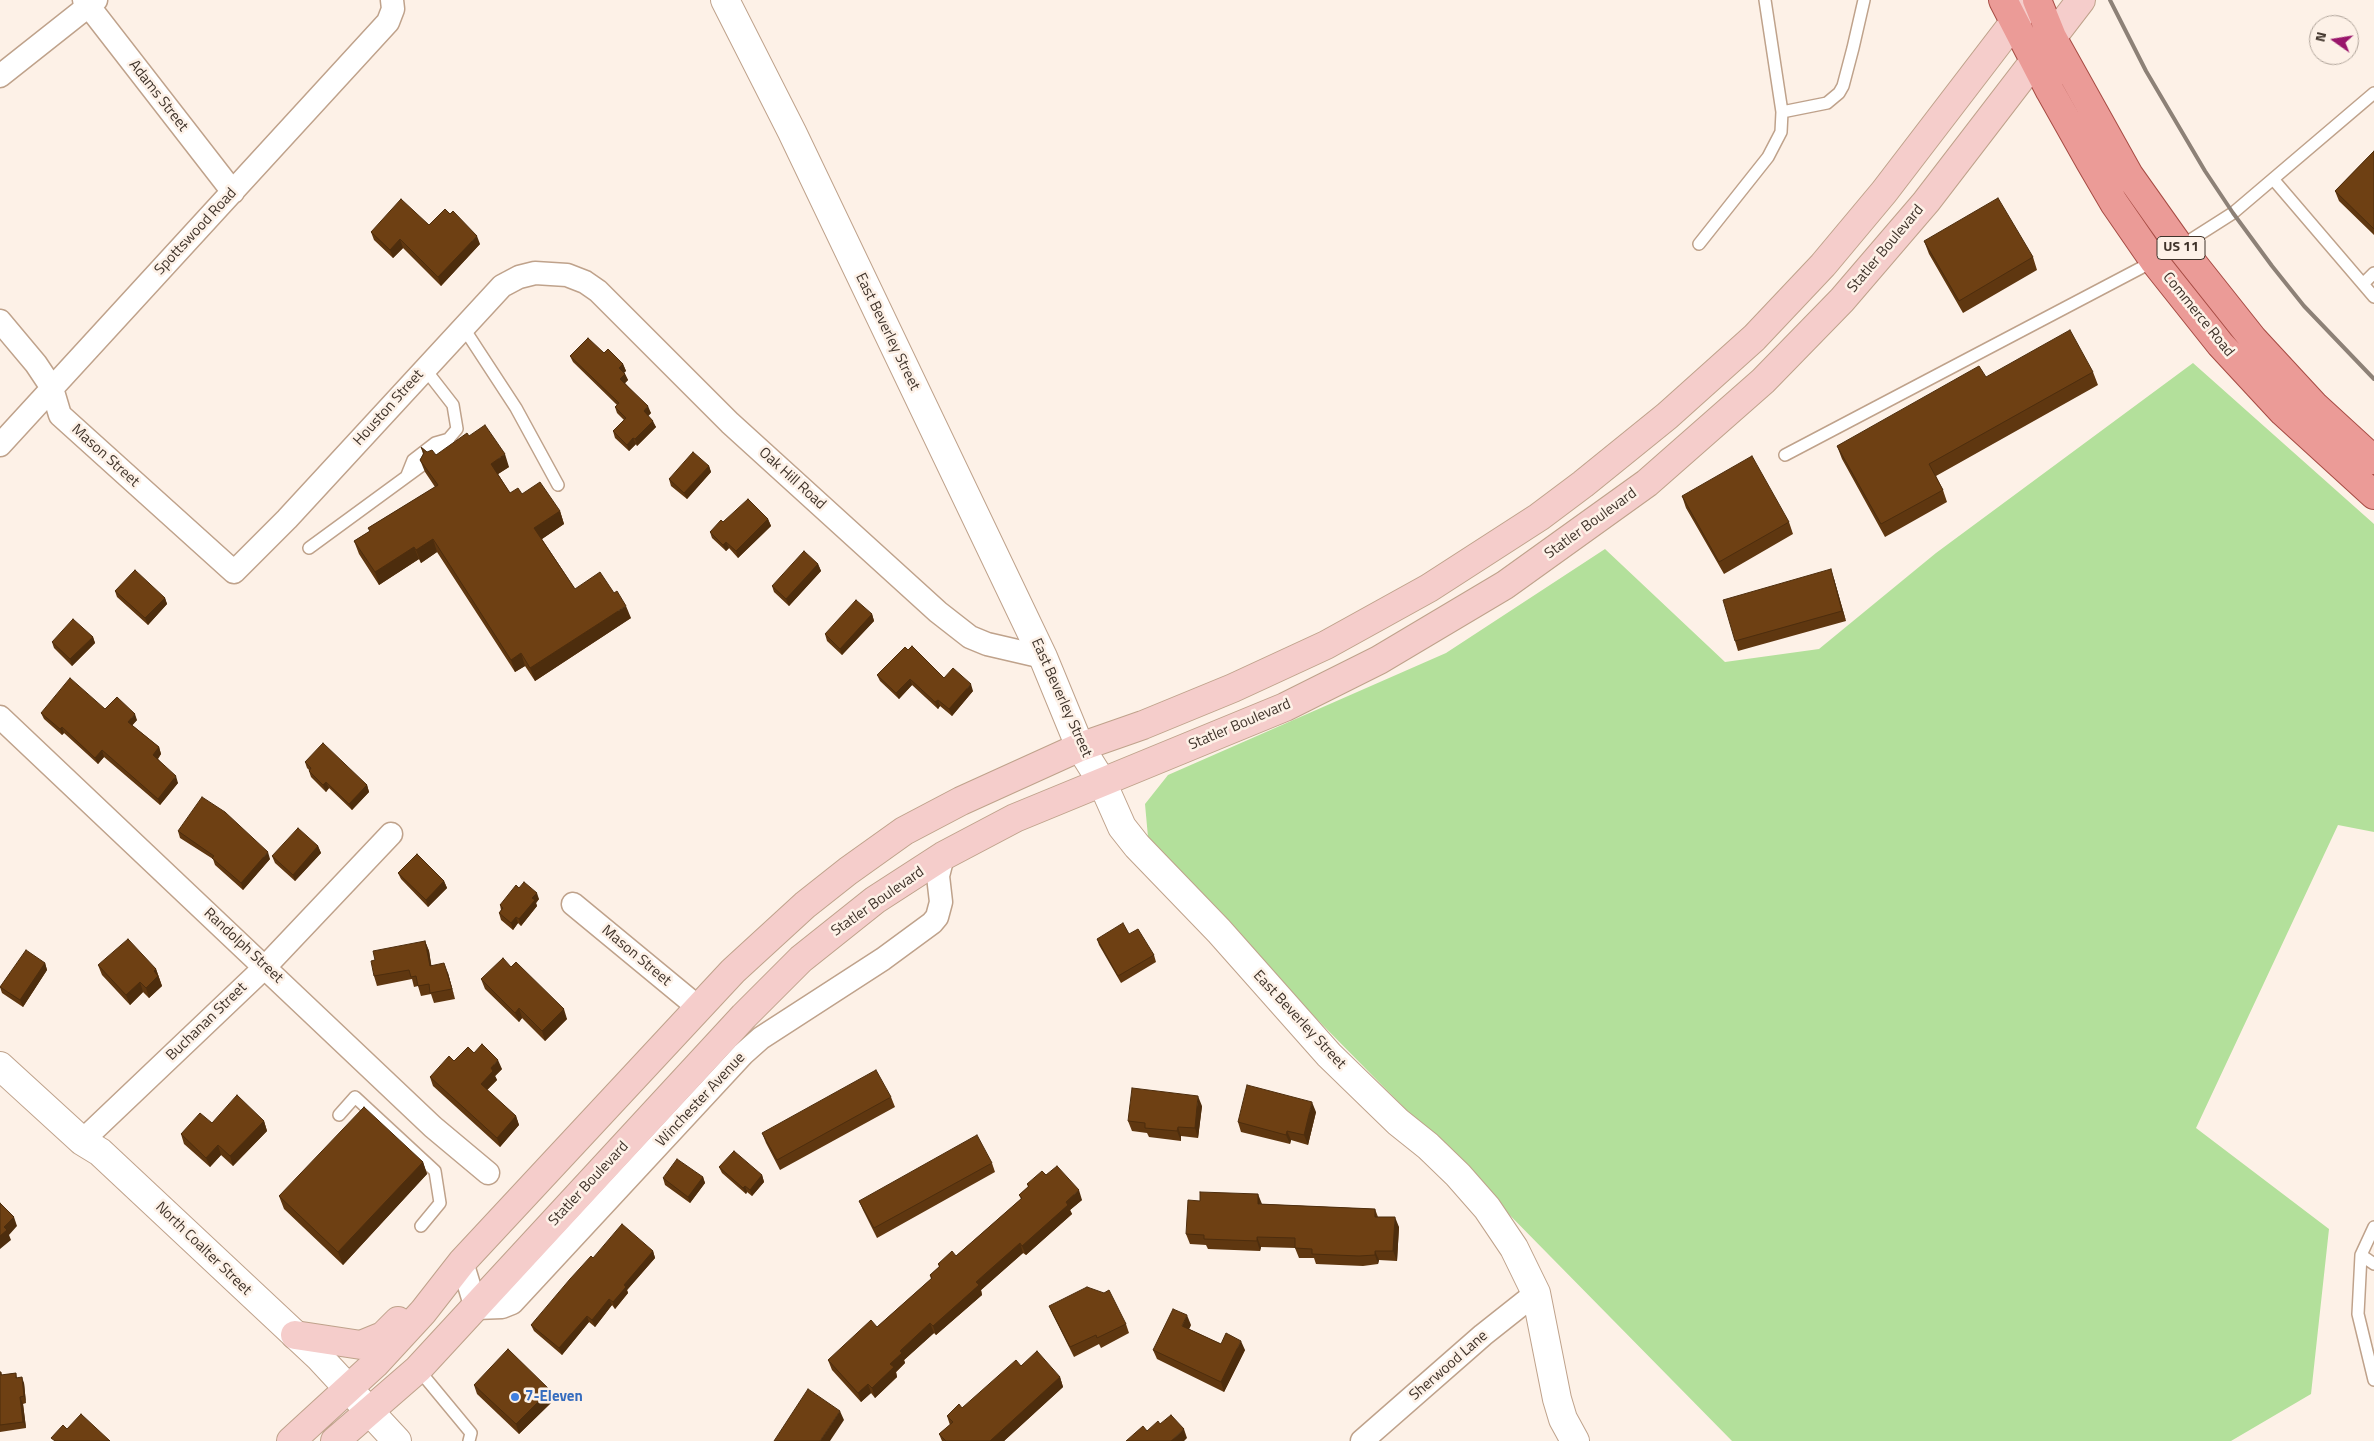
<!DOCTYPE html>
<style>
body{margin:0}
#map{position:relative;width:2374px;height:1441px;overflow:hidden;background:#fdf1e7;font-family:"Titillium Web",sans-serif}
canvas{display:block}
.north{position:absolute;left:2309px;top:15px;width:50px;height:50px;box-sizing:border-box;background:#fdf1e7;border:1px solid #b1a59b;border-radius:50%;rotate:283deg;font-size:14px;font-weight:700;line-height:20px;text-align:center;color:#3f332a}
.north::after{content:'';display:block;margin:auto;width:18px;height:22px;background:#99166b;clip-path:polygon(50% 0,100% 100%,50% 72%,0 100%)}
</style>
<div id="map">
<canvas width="2374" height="1441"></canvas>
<div class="north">N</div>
</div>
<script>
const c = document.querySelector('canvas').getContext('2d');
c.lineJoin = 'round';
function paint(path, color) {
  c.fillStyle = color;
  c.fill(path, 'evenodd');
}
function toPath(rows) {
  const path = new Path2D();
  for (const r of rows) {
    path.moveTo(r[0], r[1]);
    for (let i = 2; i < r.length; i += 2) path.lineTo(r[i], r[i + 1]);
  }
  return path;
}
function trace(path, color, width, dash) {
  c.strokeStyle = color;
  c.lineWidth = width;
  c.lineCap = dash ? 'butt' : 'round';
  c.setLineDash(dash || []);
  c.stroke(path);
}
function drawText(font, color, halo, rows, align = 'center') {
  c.font = font + ' "Titillium Web",sans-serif';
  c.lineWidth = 5;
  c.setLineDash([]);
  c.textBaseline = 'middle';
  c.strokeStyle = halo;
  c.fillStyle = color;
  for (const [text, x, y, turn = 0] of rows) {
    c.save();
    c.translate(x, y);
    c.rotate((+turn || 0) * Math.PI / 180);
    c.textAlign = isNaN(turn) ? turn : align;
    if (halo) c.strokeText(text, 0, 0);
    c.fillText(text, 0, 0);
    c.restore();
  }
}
paint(toPath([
 [2193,363,2374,524,2374,832,2338,825,2196,1128,2329,1229,2311,1394,2231,1441,1732,1441,1304,1006,1148,837,1145,804,1168,775,1446,653,1605,549,1725,662,1819,649,1936,553]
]), '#b3e09b');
const service = toPath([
 [1765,0,1782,112,1827,103,1839,93,1843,86,1853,48,1864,0],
 [2273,179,2374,297],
 [1699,244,1768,157,1781,132,1782,112],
 [2178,248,2233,213,2374,93],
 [2363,284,2374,273],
 [463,327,516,408,558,485],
 [425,369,453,405,457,429,433,457],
 [1785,455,2156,260],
 [407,475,413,460,435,443,449,439],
 [309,548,421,466],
 [339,1115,355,1097,435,1171,440,1203,421,1226],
 [2374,1227,2361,1255,2358,1314,2374,1380],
 [2361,1255,2374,1264],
 [418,1369,471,1433,469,1441]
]);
const minor = toPath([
 [84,0,233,192],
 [0,76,96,0],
 [0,321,36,364,52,388,60,415,234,572,287,519,502,286,519,277,535,273,567,275,585,282,598,291,730,423,938,612,970,637,987,644,1043,657],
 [0,445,388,22,393,9,392,0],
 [0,717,433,1127,488,1173],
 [573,904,699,1008],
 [82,1141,265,967,391,834],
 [462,1262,476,1308,502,1307,512,1303,743,1054,761,1038,883,959,932,923,937,917,941,902,938,876,943,856],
 [1362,1441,1483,1335,1536,1293]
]);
const tertiary = toPath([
 [725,0,792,132,1043,657,1080,747,1102,782,1122,827,1137,846,1219,931,1329,1055,1398,1122,1428,1146,1458,1175,1487,1208,1514,1248,1536,1293,1557,1399,1563,1419,1575,1441],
 [0,1066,82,1141,100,1152,319,1357,397,1441]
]);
const secondary = toPath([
 [295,1335,361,1345,383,1336,398,1321],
 [291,1441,375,1364,423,1312,462,1262,733,971,805,905,848,871,904,831,961,801,1080,747,1143,725,1233,688,1326,645,1429,588,1539,517,1583,484,1667,416,1754,338,1823,265,1884,192,2031,0],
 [335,1441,418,1369,744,1016,801,959,875,900,943,856,1015,818,1285,707,1379,660,1505,585,1647,483,1763,381,1842,300,1926,202,2081,0]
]);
const primary = toPath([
 [2003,0,2050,91,2090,162,2114,203,2154,261,2220,344,2283,412,2374,495],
 [2037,0,2052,37,2129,175,2180,247,2253,339,2314,405,2374,460]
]);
trace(service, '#bfa28b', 14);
trace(minor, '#bfa28b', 25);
trace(tertiary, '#bfa28b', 30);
trace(secondary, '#bfa28b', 30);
trace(primary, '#a64b43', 30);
trace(service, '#fff', 11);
trace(minor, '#fff', 22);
trace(tertiary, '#fff', 28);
trace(secondary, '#f5cdcb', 28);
trace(primary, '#eb9b97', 28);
trace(toPath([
 [2110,0,2146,71,2205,171,2233,213,2272,266,2304,306,2374,379]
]), '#8d8177', 4);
paint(toPath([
 [2374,151,2374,235,2339,201,2335,191],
 [429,225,480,244,441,286,403,248,393,258,374,240,371,232],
 [1924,241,2033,257,2037,270,1963,313,1929,254],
 [570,356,623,364,626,371,624,372,628,380,625,383,651,413,648,416,656,427,637,446,636,444,629,451,615,438,613,431,624,420,617,413,615,407,617,405,573,362],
 [2093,372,2098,385,1936,476,1943,490,1947,502,1885,537,1842,459,1837,446,1986,377],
 [469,436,509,467,498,474,510,493,522,494,560,511,564,524,542,539,575,589,631,618,535,681,525,666,515,672,437,552,421,563,419,559,379,585,359,554,354,541,370,531,368,528,435,487,425,472,420,460,423,454,421,447,427,452,436,455],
 [709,466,711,472,687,499,671,486,669,479],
 [1682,496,1789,522,1793,534,1724,574,1686,508],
 [768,519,771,526,738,558,729,548,726,551,712,538,710,532,723,522],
 [818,564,821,571,789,606,774,592,772,586],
 [1834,579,1846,621,1738,651,1735,641],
 [115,591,165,598,167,604,148,625,117,597],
 [872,614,874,621,842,655,827,641,825,634],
 [93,637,95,643,72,666,54,648,52,642],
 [908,650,944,678,973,691,952,716,940,706,938,709,912,685,899,699,880,681,877,675],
 [105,709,137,720,132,725,159,747,161,754,158,759,178,783,160,805,104,757,98,764,64,733,62,735,44,719,41,713],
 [305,762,367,785,369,792,352,810,329,788,326,792,311,777,309,771,309,770,307,768],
 [178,831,270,859,243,890,215,865,213,859,180,838],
 [318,846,321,853,295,881,275,863,272,856],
 [398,873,444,881,447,888,428,907,401,879],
 [519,888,539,899,536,903,537,906,521,926,518,923,513,930,501,920,499,913,501,910,500,905],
 [1129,934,1154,955,1156,962,1121,983,1099,945,1097,939],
 [425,941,429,951,431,965,448,973,455,999,434,1003,431,994,421,996,418,986,414,987,412,979,377,986,374,976,375,960],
 [45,963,47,970,23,1007,2,993,0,987],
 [98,965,156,969,162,986,149,998,143,992,130,1005,102,975],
 [511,967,567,1019,545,1041,522,1018,519,1022,485,989,481,979],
 [474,1053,502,1069,495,1076,497,1080,487,1090,516,1116,519,1125,500,1147,433,1086,430,1077,454,1061],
 [891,1097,895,1107,780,1170,766,1143,762,1133],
 [1202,1106,1198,1138,1181,1136,1181,1141,1149,1137,1147,1133,1132,1131,1128,1121],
 [1316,1112,1308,1145,1291,1140,1290,1144,1241,1132,1238,1122],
 [264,1121,267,1131,233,1166,221,1155,210,1167,184,1144,181,1134,212,1123],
 [423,1162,427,1174,343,1265,284,1209,279,1196],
 [992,1163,995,1172,877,1238,863,1210,859,1201],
 [719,1167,762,1175,764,1182,752,1196,747,1192,746,1194,722,1173],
 [1046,1175,1082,1200,1070,1210,1072,1214,1026,1255,1023,1253,981,1290,982,1295,936,1335,934,1333,904,1360,905,1363,896,1372,897,1377,875,1398,871,1393,861,1402,832,1370,828,1360,877,1327,931,1279,930,1275,939,1267,938,1264,956,1256,1021,1199,1019,1195,1028,1187,1027,1184],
 [703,1177,705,1183,690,1203,665,1185,663,1178],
 [1262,1204,1375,1209,1378,1217,1399,1227,1397,1261,1379,1260,1378,1264,1363,1266,1316,1264,1314,1258,1299,1258,1295,1248,1261,1247,1260,1251,1208,1249,1206,1245,1190,1244,1186,1234],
 [653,1251,655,1258,627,1290,628,1293,615,1309,612,1305,595,1327,589,1322,562,1355,534,1331,531,1325,593,1258],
 [1049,1306,1126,1324,1129,1333,1101,1348,1099,1344,1074,1357,1053,1315],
 [1191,1325,1189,1329,1221,1344,1245,1350,1224,1392,1157,1359,1153,1350],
 [1021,1366,1060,1377,1063,1387,1004,1441,942,1441,939,1434,950,1425,947,1416,962,1408],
 [0,1372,1,1372,2,1375,16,1373,17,1378,24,1383,26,1403,23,1404,26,1428,0,1432],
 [474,1385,554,1400,519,1434,477,1394]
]), '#5f3710');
paint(toPath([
 [477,236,480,244,441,286,438,277],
 [400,239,403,248,393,258,390,250],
 [623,364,626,371,622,375,619,368],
 [625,374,628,380,623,385,620,379],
 [648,406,651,413,646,418,644,411],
 [653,421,656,427,637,446,635,439],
 [633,438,636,444,629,451,627,445],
 [505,454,509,467,495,476,491,464],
 [709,466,711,472,687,499,684,493],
 [560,511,564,524,539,541,534,528],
 [768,519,771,526,738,558,736,551],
 [433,539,437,552,421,563,416,550],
 [726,542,729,548,726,551,723,545],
 [414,547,419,559,379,585,375,572],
 [818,564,821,571,789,606,786,599],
 [1831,569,1834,579,1846,621,1842,611],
 [165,598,167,604,148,625,145,618],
 [626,606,631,618,535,681,530,668],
 [872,614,874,621,842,655,840,649],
 [93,637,95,643,72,666,70,659],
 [521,653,525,666,515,672,511,660],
 [910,679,912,685,899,699,896,693],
 [971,684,973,691,952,716,949,709],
 [938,700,940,706,938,709,935,702],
 [135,714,137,720,130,728,128,722],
 [62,727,64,733,62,735,60,729],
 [159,747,161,754,156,761,153,755],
 [102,750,104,757,98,764,95,758],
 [176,776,178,783,160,805,158,799],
 [326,782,329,788,326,792,323,785],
 [367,785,369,792,352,810,349,804],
 [318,846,321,853,295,881,293,875],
 [268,852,270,859,243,890,241,883],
 [444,881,447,888,428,907,426,900],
 [537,893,539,899,536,903,537,906,521,926,519,919,532,898],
 [516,917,518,923,513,930,511,923],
 [425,941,429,951,433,975,430,966],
 [45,963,47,970,23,1007,20,1000],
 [444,963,448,973,455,999,452,989],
 [156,969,162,986,149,998,146,988,154,971],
 [140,982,143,992,130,1005,126,995],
 [519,1008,522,1018,519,1022,515,1013],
 [564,1009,567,1019,545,1041,542,1031],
 [498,1060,502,1069,495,1076,497,1080,484,1093,481,1084,491,1068],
 [1198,1096,1202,1106,1198,1138,1195,1128],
 [1312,1102,1316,1112,1308,1145,1304,1135],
 [516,1116,519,1125,500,1147,497,1138],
 [264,1121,267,1131,233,1166,230,1156],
 [1178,1127,1181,1136,1181,1141,1177,1131],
 [1287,1131,1291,1140,1290,1144,1286,1135],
 [218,1145,221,1155,210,1167,206,1158],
 [423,1162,427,1174,343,1265,338,1252],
 [762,1175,764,1182,752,1196,750,1190],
 [703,1177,705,1183,690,1203,688,1197],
 [745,1186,747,1192,746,1194,743,1188],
 [1079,1190,1082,1200,1070,1210,1072,1214,1026,1255,1022,1246,1066,1202],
 [1258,1194,1262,1204,1258,1204],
 [14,1217,17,1226,9,1235,11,1240,0,1249,0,1236,4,1227],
 [1395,1217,1399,1227,1397,1261,1393,1251],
 [1257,1237,1261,1247,1260,1251,1257,1241],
 [1020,1243,1023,1253,981,1290,982,1295,936,1335,933,1326,976,1282],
 [653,1251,655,1258,627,1290,628,1293,615,1309,613,1302,624,1285],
 [1375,1251,1379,1260,1378,1264,1375,1255],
 [609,1299,612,1305,595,1327,592,1320],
 [1187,1315,1191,1325,1186,1335,1182,1326],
 [587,1316,589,1322,562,1355,559,1348],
 [930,1323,934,1333,904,1360,905,1363,896,1372,897,1377,875,1398,872,1388,900,1351],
 [1241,1341,1245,1350,1224,1392,1221,1382],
 [22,1377,24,1383,26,1403,24,1396],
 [1060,1377,1063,1387,1004,1441,990,1441],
 [868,1384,871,1393,861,1402,858,1393],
 [550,1390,554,1400,519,1434,516,1424],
 [20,1397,23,1404,26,1428,23,1422],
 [840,1411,844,1420,830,1441,820,1441],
 [1184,1429,1187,1438,1184,1441,1171,1441]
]), '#4d2d0d');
const building = toPath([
 [2374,151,2374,229,2335,191,2374,151],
 [1998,198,2033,257,1959,301,1924,241,1998,198],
 [401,199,429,225,445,209,450,214,453,211,477,236,438,277,400,239,390,250,371,232,401,199],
 [2070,330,2093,372,1929,464,1943,490,1881,524,1837,446,1979,366,1986,377,2070,330],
 [588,338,604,353,608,349,623,364,619,368,625,374,620,379,648,406,644,411,653,421,635,439,633,438,627,445,613,431,626,418,615,407,619,403,570,356,588,338],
 [485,425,505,454,491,464,510,493,518,488,522,494,540,482,560,511,534,528,575,589,600,572,614,593,617,591,626,606,530,668,521,653,511,660,433,539,416,550,414,547,375,572,354,541,370,531,368,528,438,485,420,460,424,453,421,447,427,452,432,450,436,455,467,433,469,436,485,425],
 [693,452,709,466,684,493,669,479,693,452],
 [1752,456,1789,522,1719,562,1682,496,1752,456],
 [748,499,768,519,736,551,726,542,723,545,710,532,721,520,723,522,748,499],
 [804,551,818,564,786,599,772,586,804,551],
 [1831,569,1842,611,1735,641,1723,600,1831,569],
 [135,570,165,598,145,618,115,591,135,570],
 [856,600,872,614,840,649,825,634,856,600],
 [73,619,93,637,70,659,52,642,73,619],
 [912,646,944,678,953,668,971,684,949,709,938,700,935,702,910,679,896,693,877,675,905,647,908,650,912,646],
 [70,678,105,709,117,697,135,714,128,722,159,747,153,755,176,776,158,799,102,750,95,758,62,727,60,729,41,713,70,678],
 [323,743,367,785,349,804,326,782,323,785,309,771,311,768,305,762,323,743],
 [202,797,225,812,268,852,241,883,212,858,214,856,178,831,202,797],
 [298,828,318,846,293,875,272,856,298,828],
 [417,854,444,881,426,900,398,873,417,854],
 [524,882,537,893,532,898,535,900,519,919,516,917,511,923,499,913,503,908,500,905,516,885,519,888,524,882],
 [1123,923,1129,934,1138,929,1154,955,1118,976,1097,939,1123,923],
 [128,939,156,969,154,971,158,976,146,988,140,982,126,995,98,965,128,939],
 [425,941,430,966,444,963,452,989,430,993,429,984,418,986,416,976,411,977,409,970,374,976,371,961,375,960,373,951,425,941],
 [26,950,45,963,20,1000,0,987,26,950],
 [503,958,511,967,516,962,564,1009,542,1031,519,1008,515,1013,481,979,503,958],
 [482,1044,498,1060,491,1068,493,1071,481,1084,516,1116,497,1138,430,1077,449,1056,454,1061,468,1047,474,1053,482,1044],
 [876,1070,891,1097,777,1160,762,1133,876,1070],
 [1247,1085,1312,1102,1304,1135,1287,1131,1286,1135,1238,1122,1247,1085],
 [1132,1088,1198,1096,1195,1128,1178,1127,1177,1131,1145,1128,1145,1123,1128,1121,1132,1088],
 [237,1095,264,1121,230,1156,218,1145,206,1158,181,1134,200,1113,212,1123,237,1095],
 [364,1107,423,1162,338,1252,279,1196,364,1107],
 [977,1135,992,1163,874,1228,859,1201,977,1135],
 [734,1151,762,1175,750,1190,745,1186,743,1188,719,1167,734,1151],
 [677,1159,703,1177,688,1197,663,1178,677,1159],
 [1057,1166,1079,1190,1066,1202,1068,1205,1022,1246,1020,1243,976,1282,979,1285,933,1326,930,1323,900,1351,902,1353,890,1364,894,1367,872,1388,868,1384,858,1393,828,1360,871,1320,877,1327,932,1278,930,1275,940,1266,938,1264,952,1251,956,1256,1022,1198,1019,1195,1029,1186,1027,1184,1042,1171,1046,1175,1057,1166],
 [1200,1192,1258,1194,1258,1204,1375,1209,1375,1217,1395,1217,1393,1251,1375,1251,1375,1255,1359,1256,1312,1254,1312,1249,1295,1248,1295,1238,1257,1237,1257,1241,1204,1239,1204,1235,1186,1234,1188,1200,1200,1201,1200,1192],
 [0,1203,14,1217,4,1227,7,1230,0,1236,0,1203],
 [622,1224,653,1251,624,1285,626,1287,613,1302,609,1299,592,1320,587,1316,559,1348,531,1325,570,1279,591,1256,593,1258,622,1224],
 [1087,1287,1104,1293,1109,1290,1126,1324,1097,1338,1096,1335,1070,1347,1049,1306,1087,1287],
 [1173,1309,1187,1315,1182,1326,1221,1344,1226,1333,1241,1341,1221,1382,1153,1350,1173,1309],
 [508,1349,550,1390,516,1424,474,1385,508,1349],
 [1037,1351,1060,1377,990,1441,946,1441,939,1434,953,1422,947,1416,959,1404,962,1408,1016,1360,1021,1366,1037,1351],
 [0,1372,1,1372,1,1375,16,1373,16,1378,22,1377,24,1396,20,1397,23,1422,0,1425,0,1372],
 [808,1389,840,1411,820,1441,774,1441,808,1389],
 [81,1414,110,1441,55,1441,51,1438,63,1425,67,1429,81,1414],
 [1171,1415,1184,1429,1171,1441,1126,1441,1143,1426,1147,1431,1158,1421,1160,1424,1171,1415]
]);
paint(building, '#6e4013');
trace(building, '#4d2d0d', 1);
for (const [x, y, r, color] of [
 [515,1397,5,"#3f7fe0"]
]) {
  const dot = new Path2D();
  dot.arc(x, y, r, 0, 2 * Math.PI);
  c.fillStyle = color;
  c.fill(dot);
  trace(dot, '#fdf1e7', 2);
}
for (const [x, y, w] of [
 [2181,248,48]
]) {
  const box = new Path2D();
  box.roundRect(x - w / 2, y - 11.5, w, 23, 4);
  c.fillStyle = '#fdf1e7';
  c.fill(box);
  trace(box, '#3f332a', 1);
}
drawText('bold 14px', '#3f332a', null, [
 ["US 11",2181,248]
]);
drawText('15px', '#3f332a', '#fdf1e7', [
 ["Adams Street",158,96,52],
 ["Spottswood Road",196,232,-47],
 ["Statler Boulevard",1886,249,-50],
 ["Commerce Road",2198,315,51],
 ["East Beverley Street",887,332,64],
 ["Houston Street",389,408,-48],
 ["Mason Street",105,456,42],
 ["Oak Hill Road",792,479,42],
 ["Statler Boulevard",1591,524,-36],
 ["East Beverley Street",1061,698,66],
 ["Statler Boulevard",1240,725,-23],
 ["Statler Boulevard",878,902,-35],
 ["Randolph Street",243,946,43],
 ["Mason Street",636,956,40],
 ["East Beverley Street",1299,1020,47],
 ["Buchanan Street",207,1022,-44],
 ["Winchester Avenue",701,1100,-47],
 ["Statler Boulevard",589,1184,-47],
 ["North Coalter Street",203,1249,44],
 ["Sherwood Lane",1449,1366,-41]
]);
drawText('bold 15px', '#366cbe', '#fdf1e7', [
 ["7-Eleven",525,1397]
], 'left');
</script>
